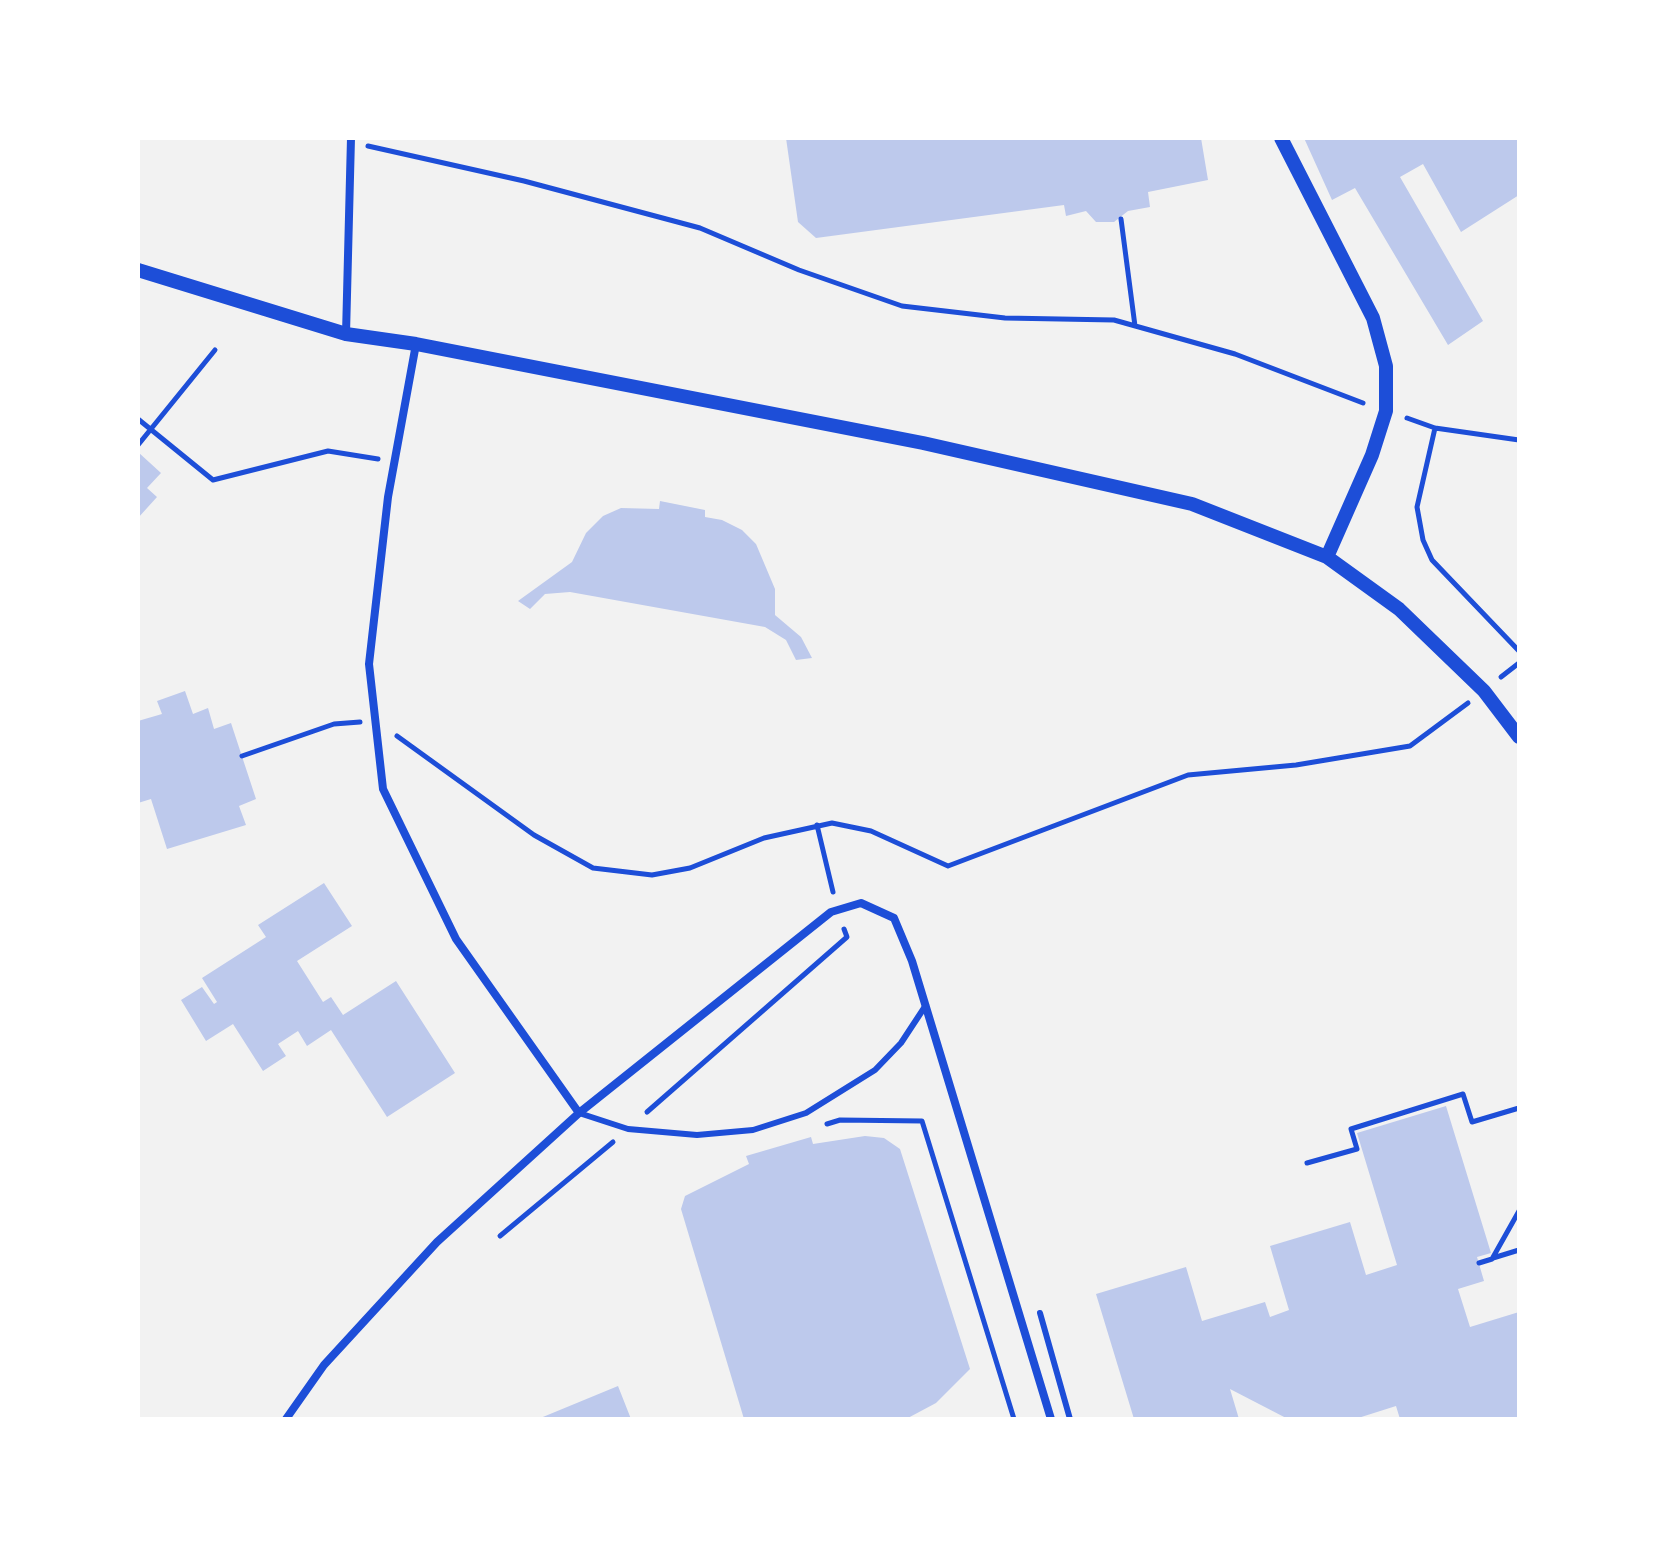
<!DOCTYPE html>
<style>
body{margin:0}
#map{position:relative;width:1657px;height:1557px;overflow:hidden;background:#f2f2f2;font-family:"Fira Sans",sans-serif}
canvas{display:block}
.frame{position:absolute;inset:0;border:140px solid #fff;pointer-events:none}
</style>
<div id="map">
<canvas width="1657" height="1557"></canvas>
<div class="frame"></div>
</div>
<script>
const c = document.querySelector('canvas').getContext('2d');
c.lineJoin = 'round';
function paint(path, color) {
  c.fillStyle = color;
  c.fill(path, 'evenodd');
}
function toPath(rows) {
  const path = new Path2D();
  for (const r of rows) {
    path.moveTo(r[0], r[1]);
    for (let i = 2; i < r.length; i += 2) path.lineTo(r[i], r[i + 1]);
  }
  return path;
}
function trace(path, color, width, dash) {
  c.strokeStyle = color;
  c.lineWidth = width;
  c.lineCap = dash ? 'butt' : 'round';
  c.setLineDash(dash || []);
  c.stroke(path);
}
paint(toPath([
 [786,138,1201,138,1208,180,1148,192,1150,207,1128,211,1114,222,1096,222,1086,211,1066,216,1064,205,816,238,798,222],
 [1304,138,1519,138,1519,195,1461,232,1423,164,1400,177,1483,321,1448,345,1355,188,1332,200],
 [138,452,161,473,147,488,157,497,138,518],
 [660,501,705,510,705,517,722,520,742,530,756,544,775,589,775,615,801,637,812,658,796,660,786,640,765,627,570,592,545,594,530,609,518,601,572,562,586,533,603,516,621,508,659,509],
 [185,691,193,714,208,708,214,729,231,723,256,799,239,806,246,825,167,849,151,799,138,803,138,721,162,714,157,701],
 [324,883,352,926,297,961,323,1002,331,997,343,1015,396,981,455,1073,387,1117,331,1030,307,1046,298,1031,278,1044,286,1056,263,1071,233,1024,206,1041,181,1000,202,987,214,1004,217,1002,202,978,266,937,258,925],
 [1446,1106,1491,1253,1477,1257,1484,1281,1458,1289,1470,1327,1519,1312,1519,1419,1400,1419,1396,1406,1355,1419,1288,1419,1230,1389,1239,1419,1134,1419,1096,1294,1186,1267,1202,1321,1265,1302,1270,1317,1289,1310,1270,1246,1350,1222,1366,1275,1397,1265,1357,1133],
 [811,1137,813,1144,865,1136,884,1138,900,1149,970,1369,936,1403,906,1419,744,1419,681,1209,685,1196,749,1164,746,1156],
 [618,1386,631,1419,538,1419]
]), '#bdc9ec');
trace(toPath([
 [368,146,524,181,700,228,799,270,902,306,1005,318,1114,320,1235,354,1363,403],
 [1121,219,1135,326],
 [1407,418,1435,428,1519,440],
 [138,419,213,480,328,451,378,459],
 [1435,428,1417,507,1423,540,1432,560,1519,651],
 [138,445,215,350],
 [1501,677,1519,663],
 [397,736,534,835,593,868,652,875,690,868,764,838,832,823,871,831,948,866,1188,775,1296,765,1410,746,1468,703],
 [242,756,334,724,360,722],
 [817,825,833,892],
 [647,1112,847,937,844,929],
 [827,1124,840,1120,922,1121,1014,1419],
 [1307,1163,1357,1149,1351,1129,1463,1094,1472,1122,1519,1108],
 [500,1236,613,1142],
 [1493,1258,1519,1250],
 [1479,1263,1492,1259,1519,1211]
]), '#1d4ed8', 5);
trace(toPath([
 [579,1113,628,1129,697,1135,753,1130,806,1113,875,1070,901,1043,926,1005],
 [1040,1313,1070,1419]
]), '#1d4ed8', 6);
trace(toPath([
 [346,334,351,138],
 [416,344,388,497,369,664,383,789,456,939,579,1113],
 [286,1419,324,1365,437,1242,579,1113,831,912,861,903,894,918,912,961,1051,1419]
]), '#1d4ed8', 8);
trace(toPath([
 [1281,138,1373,318,1386,366,1386,411,1372,455,1327,557],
 [138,270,346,334,416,344,923,443,1192,504,1327,557,1399,609,1484,691,1519,737]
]), '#1d4ed8', 14);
</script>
